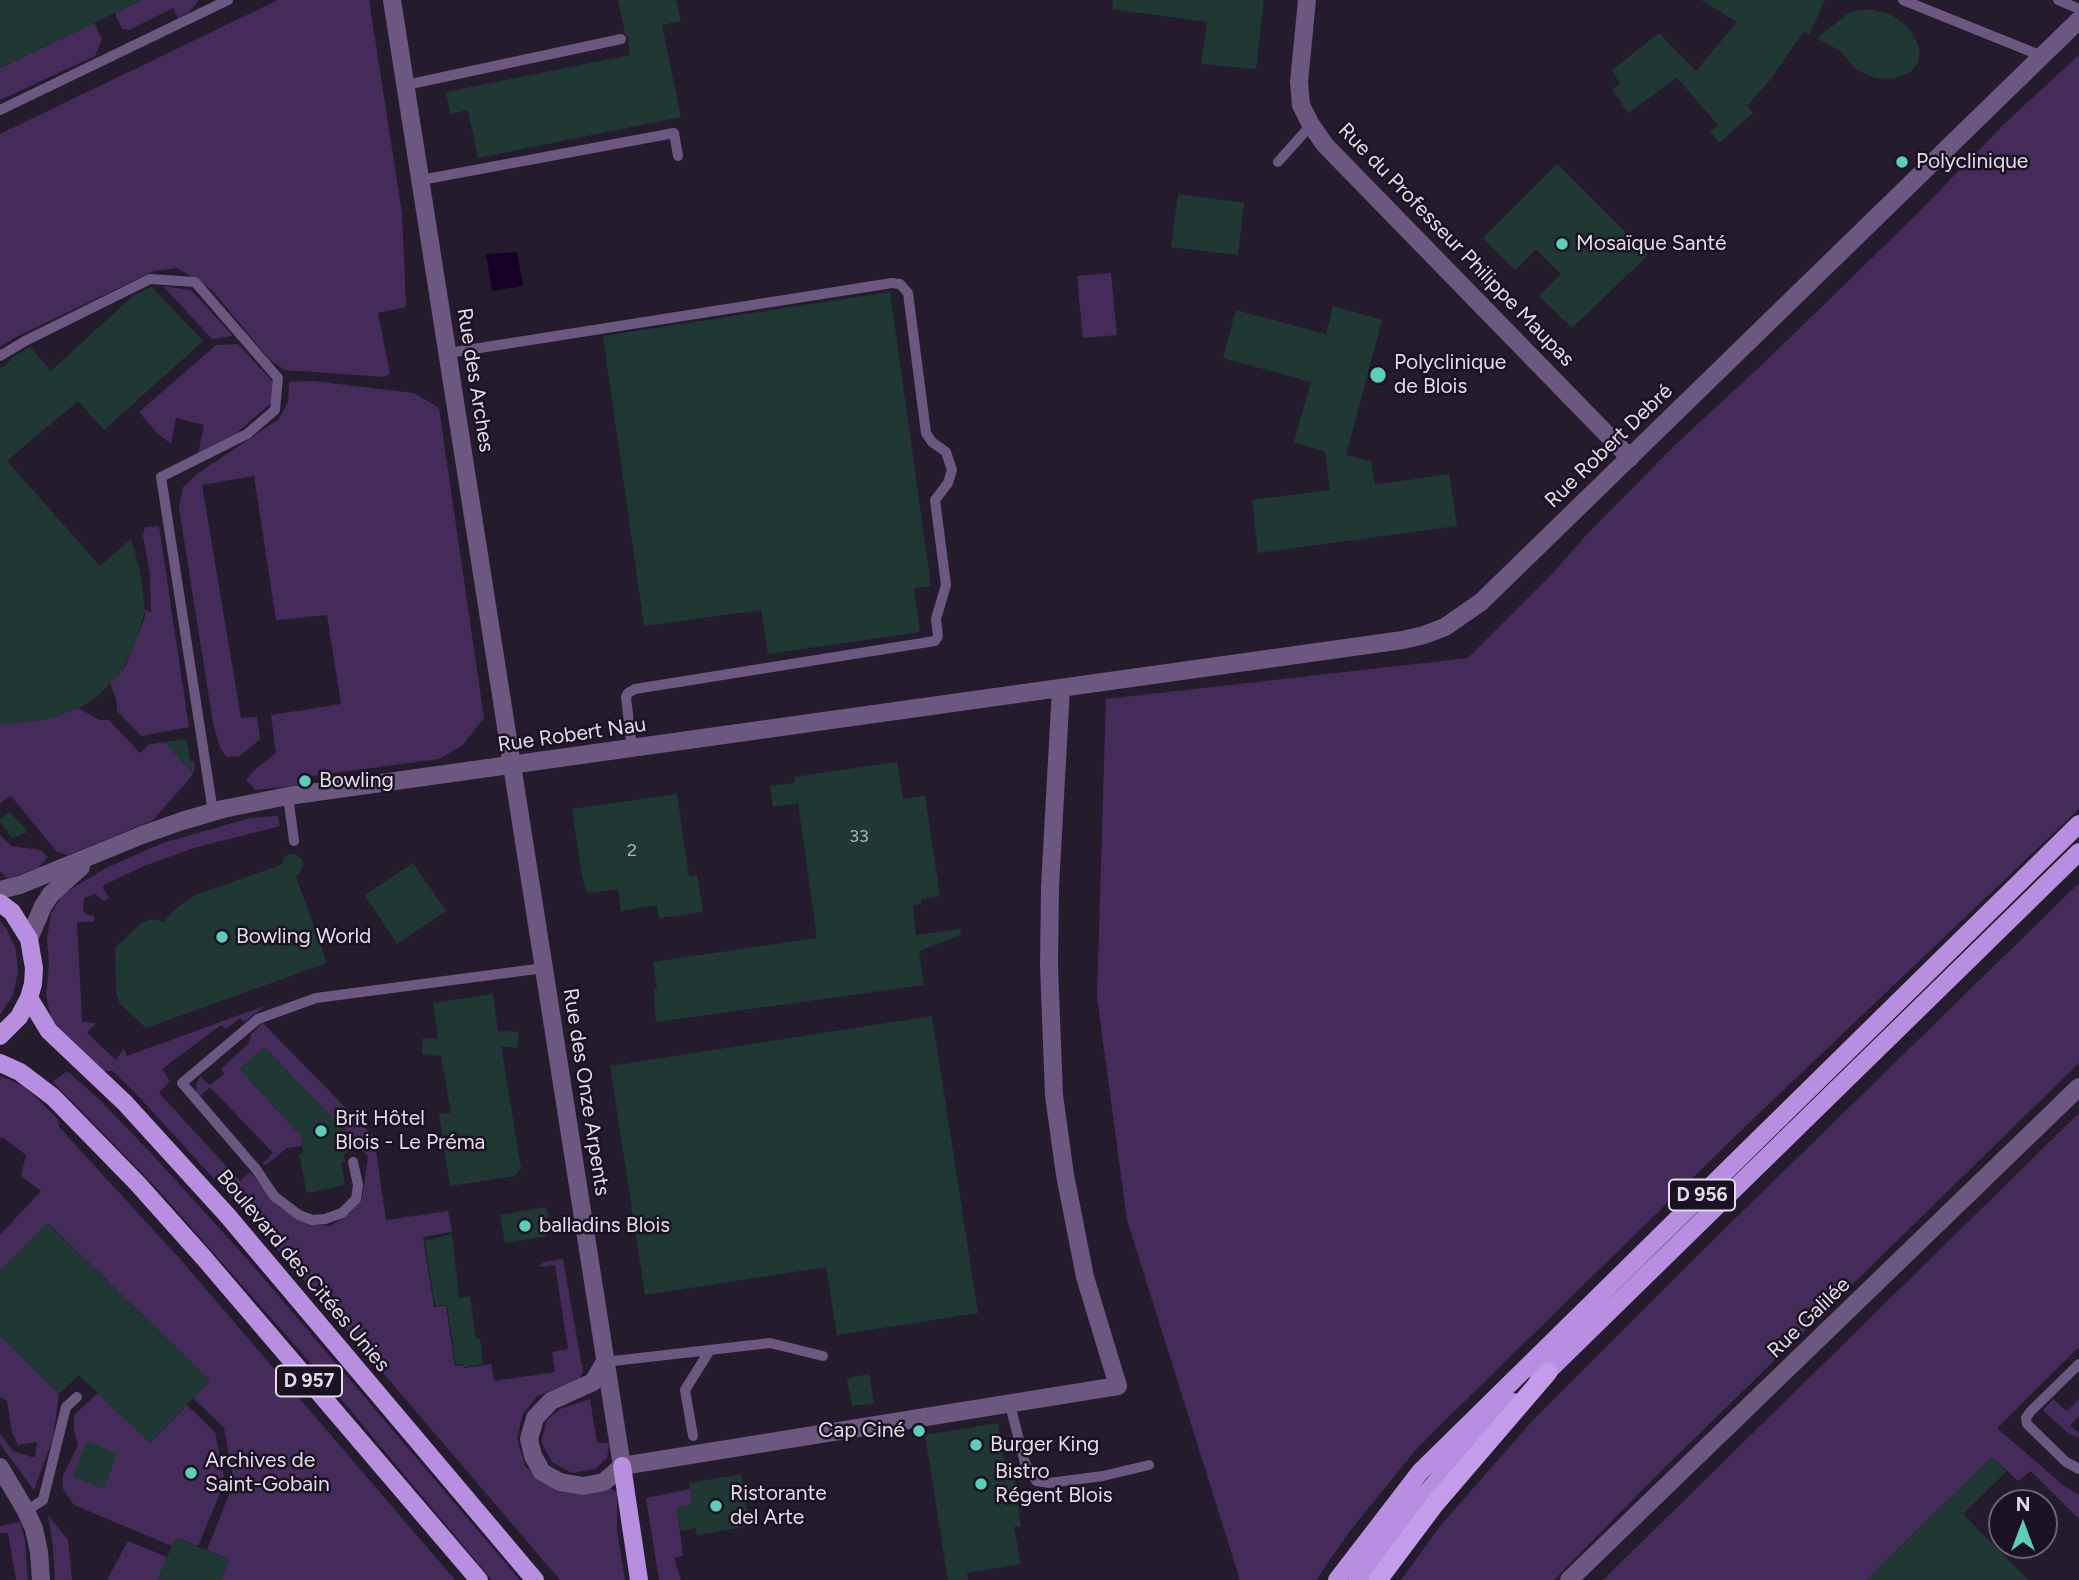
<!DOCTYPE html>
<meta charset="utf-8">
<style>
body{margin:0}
#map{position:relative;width:2079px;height:1580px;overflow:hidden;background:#241c2c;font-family:Figtree,sans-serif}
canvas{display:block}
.north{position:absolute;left:1988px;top:1489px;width:70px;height:70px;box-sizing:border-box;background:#1a1222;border:2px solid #6a6371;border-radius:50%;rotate:0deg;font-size:19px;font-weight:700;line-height:28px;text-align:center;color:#e2dce8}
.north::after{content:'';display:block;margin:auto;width:24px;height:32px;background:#5bcebb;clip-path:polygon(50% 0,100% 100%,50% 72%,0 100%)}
</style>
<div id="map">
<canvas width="2079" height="1580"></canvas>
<div class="north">N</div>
</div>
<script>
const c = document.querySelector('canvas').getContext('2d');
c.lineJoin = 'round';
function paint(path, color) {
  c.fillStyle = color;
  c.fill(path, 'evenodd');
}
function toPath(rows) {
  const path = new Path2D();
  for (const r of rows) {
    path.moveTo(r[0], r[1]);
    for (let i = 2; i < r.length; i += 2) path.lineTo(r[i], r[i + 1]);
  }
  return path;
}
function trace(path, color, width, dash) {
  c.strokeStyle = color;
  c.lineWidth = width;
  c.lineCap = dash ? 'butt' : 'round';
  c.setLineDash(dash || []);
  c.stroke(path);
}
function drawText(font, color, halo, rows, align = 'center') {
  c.font = font + ' Figtree,sans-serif';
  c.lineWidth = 5;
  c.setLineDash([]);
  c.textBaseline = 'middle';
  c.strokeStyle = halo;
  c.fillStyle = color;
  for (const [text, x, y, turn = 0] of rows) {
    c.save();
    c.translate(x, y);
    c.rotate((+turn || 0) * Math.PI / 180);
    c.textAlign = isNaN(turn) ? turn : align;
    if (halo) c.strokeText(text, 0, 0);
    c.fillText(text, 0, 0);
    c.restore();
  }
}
paint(toPath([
 [141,0,199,0,189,12,178,18,173,8,129,30,122,29,115,13],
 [278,0,369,0,402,213,406,307,378,313,390,374,384,377,285,370,270,360,212,290,177,268,154,271,16,337,0,347,0,134],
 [94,23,102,39,95,56,0,100,0,68],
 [2079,55,2079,809,1753,1119,1418,1447,1350,1531,1316,1580,1240,1580,1127,1220,1097,997,1106,699,1468,658,1552,574,1588,533,1674,446,1768,359,1917,214,2005,123],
 [1111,273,1117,335,1083,338,1077,276],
 [163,286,191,290,233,336,212,339],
 [238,344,273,382,271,403,232,437,198,454,204,425,176,418,171,444,157,433,139,412,216,345],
 [313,381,414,393,439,408,484,718,463,745,439,759,297,778,299,785,256,790,246,780,253,771,276,753,271,715,341,704,327,615,276,620,254,476,202,485,241,718,257,717,260,739,240,756,227,757,220,748,213,723,179,508,183,487,197,474,279,419,288,402,289,382],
 [159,526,189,727,141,736,117,711,116,698,110,684,125,667,129,658,145,617,145,610,151,612,150,574,143,536,145,527],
 [78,708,100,720,109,720,140,753,150,744,165,742,184,764,194,761,195,768,191,777,153,820,68,855,57,852,11,796,0,803,0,721,12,723,48,719],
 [278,816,280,826,194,848,144,866,102,886,109,898,104,901,95,894,84,898,83,910,87,915,94,916,94,922,77,922,82,1022,96,1023,87,1033,116,1060,124,1048,127,1056,267,1005,244,1022,240,1018,226,1029,221,1025,162,1069,170,1081,159,1093,240,1181,250,1172,279,1207,306,1223,330,1226,349,1214,362,1199,368,1157,335,1118,333,1119,264,1047,240,1069,309,1145,287,1148,266,1165,262,1164,273,1153,210,1087,199,1097,196,1093,197,1082,200,1077,210,1085,224,1074,221,1069,249,1043,251,1034,263,1023,374,1137,386,1220,448,1211,452,1232,423,1237,434,1307,446,1306,455,1366,463,1365,464,1368,491,1364,494,1381,555,1372,552,1352,568,1349,555,1265,539,1267,544,1262,563,1259,583,1372,579,1380,537,1396,523,1414,517,1438,525,1466,546,1484,572,1493,595,1492,606,1487,617,1492,617,1530,625,1580,560,1580,259,1228,140,1098,113,1071,102,1071,63,1033,51,1018,46,994,49,964,47,939,51,913,63,894,108,867,163,843,250,818],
 [0,835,11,846,40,850,48,857,38,868,8,879,0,871],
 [2079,883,2079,1063,1651,1481,1554,1580,1401,1580,1441,1525,1533,1420,1706,1247],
 [0,921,6,928,16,949,18,972,13,995,0,1015],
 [67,1071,99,1099,149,1151,248,1260,520,1580,492,1580,315,1368,152,1183,53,1082],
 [0,1076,24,1086,58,1119,59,1127,180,1259,455,1580,221,1580,229,1559,207,1550,234,1482,224,1428,193,1398,210,1381,48,1223,0,1271,0,1235,41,1191,21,1176,26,1155,2,1137,0,1138],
 [2079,1113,2079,1347,1997,1428,2063,1485,2079,1495,2079,1519,2031,1471,2018,1481,1992,1457,1870,1576,1873,1580,1603,1580],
 [0,1336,59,1394,53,1438,34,1490,0,1444,0,1434,13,1451,35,1458,37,1442,18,1445,12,1432,7,1401,0,1397],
 [98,1393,150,1443,187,1405,215,1432,225,1482,198,1546,175,1538,172,1546,74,1505,63,1489,63,1476,78,1445,74,1431,74,1415],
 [590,1399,597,1443,609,1443,607,1458,595,1469,572,1473,552,1462,541,1442,547,1420,560,1409],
 [2053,1399,2067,1411,2079,1399,2079,1416,2070,1426,2079,1433,2079,1438,2069,1434,2043,1410],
 [690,1489,693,1505,677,1507,683,1556,674,1558,681,1580,659,1580,646,1498],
 [48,1515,68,1540,72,1580,55,1580,53,1548],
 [20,1522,25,1540,28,1580,16,1580,8,1533,0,1533,0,1526],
 [128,1541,167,1557,158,1580,107,1580]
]), '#442b5a');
paint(toPath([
 [517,252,523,286,492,291,486,254]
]), '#160028');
paint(toPath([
 [0,0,141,0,0,68],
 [618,0,676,0,681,21,662,25,681,117,478,158,468,110,450,114,446,92,630,55,628,37,625,33],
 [1113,0,1264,0,1256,69,1201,64,1207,22,1112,9],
 [1701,0,1825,0,1809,35,1804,31,1770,80,1747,106,1753,113,1719,143,1710,132,1718,125,1677,78,1628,113,1612,89,1620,84,1612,70,1659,33,1696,71,1737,22],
 [1859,10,1873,10,1890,14,1908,27,1917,42,1920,52,1918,62,1910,73,1892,79,1875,78,1857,70,1840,51,1817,38,1849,13],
 [1557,164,1648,255,1572,328,1539,296,1561,274,1536,249,1515,270,1483,238],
 [1178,194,1244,203,1238,255,1171,247],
 [152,287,203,341,104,430,78,401,7,461,100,566,131,539,140,570,145,611,135,645,121,672,100,694,83,706,48,719,0,725,0,369,15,356,30,347,51,371,134,295],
 [890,292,931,586,914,588,920,632,768,654,761,610,644,626,603,336],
 [1333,306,1382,320,1346,455,1371,461,1375,485,1449,474,1457,526,1258,553,1252,500,1330,490,1325,452,1294,442,1311,382,1223,358,1236,310,1326,334],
 [186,739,193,774,165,742],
 [897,762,903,799,925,796,940,896,921,899,921,904,913,906,916,935,960,929,961,935,919,951,924,985,656,1022,654,989,657,989,653,962,817,938,798,803,773,807,770,786,795,783,794,777],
 [677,794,689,877,697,875,703,912,659,918,657,905,621,911,618,889,587,893,582,877,572,809],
 [10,812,28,832,12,838,0,822,0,819],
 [294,853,303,861,302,869,296,877,327,963,146,1028,120,1004,116,992,115,948,141,923,152,919,164,922,174,910,195,895,281,865,285,856],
 [413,863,446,911,397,944,365,895],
 [493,994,498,1031,519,1032,517,1048,501,1046,521,1168,515,1176,450,1186,439,1114,451,1113,441,1056,422,1054,423,1038,438,1039,433,1003],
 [932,1016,978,1313,837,1335,826,1267,645,1295,610,1066],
 [264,1047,357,1143,344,1155,345,1161,341,1163,345,1185,307,1193,299,1154,303,1153,301,1136,240,1069],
 [546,1207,551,1230,546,1230,547,1236,505,1243,500,1215],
 [47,1223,210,1381,150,1443,79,1375,59,1394,0,1336,0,1271],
 [452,1234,459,1298,470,1296,476,1339,480,1339,483,1364,464,1367,464,1364,456,1365,447,1305,435,1306,425,1241],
 [869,1374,874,1403,852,1406,847,1378],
 [998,1423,1005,1468,1012,1467,1021,1526,1014,1527,1021,1564,967,1573,968,1580,948,1580,925,1435],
 [87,1441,117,1453,104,1489,73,1477],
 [1992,1457,2006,1472,1963,1514,2028,1580,1866,1580],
 [741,1474,750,1526,697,1535,696,1528,681,1531,677,1507,693,1505,689,1483],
 [175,1538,229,1559,221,1580,158,1580]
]), '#1f3833');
trace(toPath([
 [1903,0,2042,56],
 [2058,0,2079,9],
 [406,85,621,39],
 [0,110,228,0],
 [1278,162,1311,125],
 [421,180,674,133,678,156],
 [448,353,892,283,900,284,908,293,926,433,932,442,946,452,952,470,948,483,935,500,946,585,936,619,938,636,935,641,635,689,628,693,626,697,632,749],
 [0,356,25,341,150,279,195,282,278,378,275,410,247,434,161,477,213,812],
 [288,796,294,841],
 [353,1162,358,1185,356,1199,342,1213,325,1219,312,1220,299,1215,274,1196,256,1169,182,1083,258,1019,316,998,544,968],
 [605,1362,770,1343,823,1356],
 [2079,1364,2030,1412,2026,1418,2027,1424,2066,1462,2079,1469],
 [1010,1405,1025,1463,1036,1481,1049,1483,1103,1476,1149,1465],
 [693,1436,685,1390,710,1350],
 [26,1511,43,1500,66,1407,77,1397]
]), '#6b577f', 10);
trace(toPath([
 [392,0,622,1466],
 [1307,0,1299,82,1301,105,1311,125,1325,145,1630,458],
 [605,1362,593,1382,551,1401,535,1418,529,1439,533,1456,542,1472,560,1482,583,1486,604,1482,622,1466,1118,1386,1085,1277,1065,1175,1054,1095,1049,966,1050,887,1061,688],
 [0,1467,26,1511,34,1529,39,1552,41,1580],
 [1569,1580,2079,1087]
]), '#6b577f', 18);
trace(toPath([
 [0,890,20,885,142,835,182,821,223,809,288,796,1403,640,1424,635,1445,627,1481,602,2079,20],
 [29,939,43,906,51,894,81,867]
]), '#6b577f', 18);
trace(toPath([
 [0,903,12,912,29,939,34,968,33,984,29,998,19,1017,0,1036],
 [29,998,49,1031,125,1103,227,1215,535,1580],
 [0,1063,20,1072,53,1097,137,1183,204,1258,479,1580],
 [1538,1381,2079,852],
 [622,1466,639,1580],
 [1337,1580,1420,1472,2079,824],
 [1358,1580,1406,1517,1448,1468,1514,1402]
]), '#b78ee0', 18);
trace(toPath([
 [1378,1580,1434,1505,1548,1372]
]), '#c49cec', 19);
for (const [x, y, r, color] of [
 [1902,162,7,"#5bcebb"],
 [1562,244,7,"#5bcebb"],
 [1378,375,9,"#5bcebb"],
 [305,781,7,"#5bcebb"],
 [222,937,7,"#5bcebb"],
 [321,1131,7,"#5bcebb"],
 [525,1226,7,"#5bcebb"],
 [919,1431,7,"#5bcebb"],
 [976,1445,7,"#5bcebb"],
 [191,1473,7,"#5bcebb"],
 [981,1484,7,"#5bcebb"],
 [716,1506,7,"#5bcebb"]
]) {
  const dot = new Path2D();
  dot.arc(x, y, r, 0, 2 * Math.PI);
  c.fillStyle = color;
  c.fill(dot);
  trace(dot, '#1a1222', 2.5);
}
drawText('18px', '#b1b3bb', null, [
 ["33",859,837],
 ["2",632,851]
]);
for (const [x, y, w] of [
 [1702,1195,66],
 [309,1381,66]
]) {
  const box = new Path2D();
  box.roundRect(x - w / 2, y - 15.5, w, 31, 5);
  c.fillStyle = '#1a1222';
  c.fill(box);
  trace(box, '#e2dce8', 2);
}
drawText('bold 19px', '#e2dce8', null, [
 ["D 956",1702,1195],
 ["D 957",309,1381]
]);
drawText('21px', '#e2dce8', '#1a1222', [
 ["Polyclinique",1916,162],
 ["Mosaïque Santé",1576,244],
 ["Polyclinique",1394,363],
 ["de Blois",1394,387],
 ["Bowling",319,781],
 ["Bowling World",236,937],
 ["Brit Hôtel",335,1119],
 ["Blois - Le Préma",335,1143],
 ["balladins Blois",539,1226],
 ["Cap Ciné",905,1431,"right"],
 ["Burger King",990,1445],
 ["Archives de",205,1461],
 ["Saint-Gobain",205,1485],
 ["Bistro",995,1472],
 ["Régent Blois",995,1496],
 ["Ristorante",730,1494],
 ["del Arte",730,1518]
], 'left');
drawText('21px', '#e2dce8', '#1a1222', [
 ["Rue du Professeur Philippe Maupas",1456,245,46],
 ["Rue des Arches",475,380,81],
 ["Rue Robert Debré",1609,446,-44],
 ["Rue Robert Nau",572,735,-8],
 ["Rue des Onze Arpents",586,1092,81],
 ["Boulevard des Citées Unies",303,1271,50],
 ["Rue Galilée",1809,1318,-44]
]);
</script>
